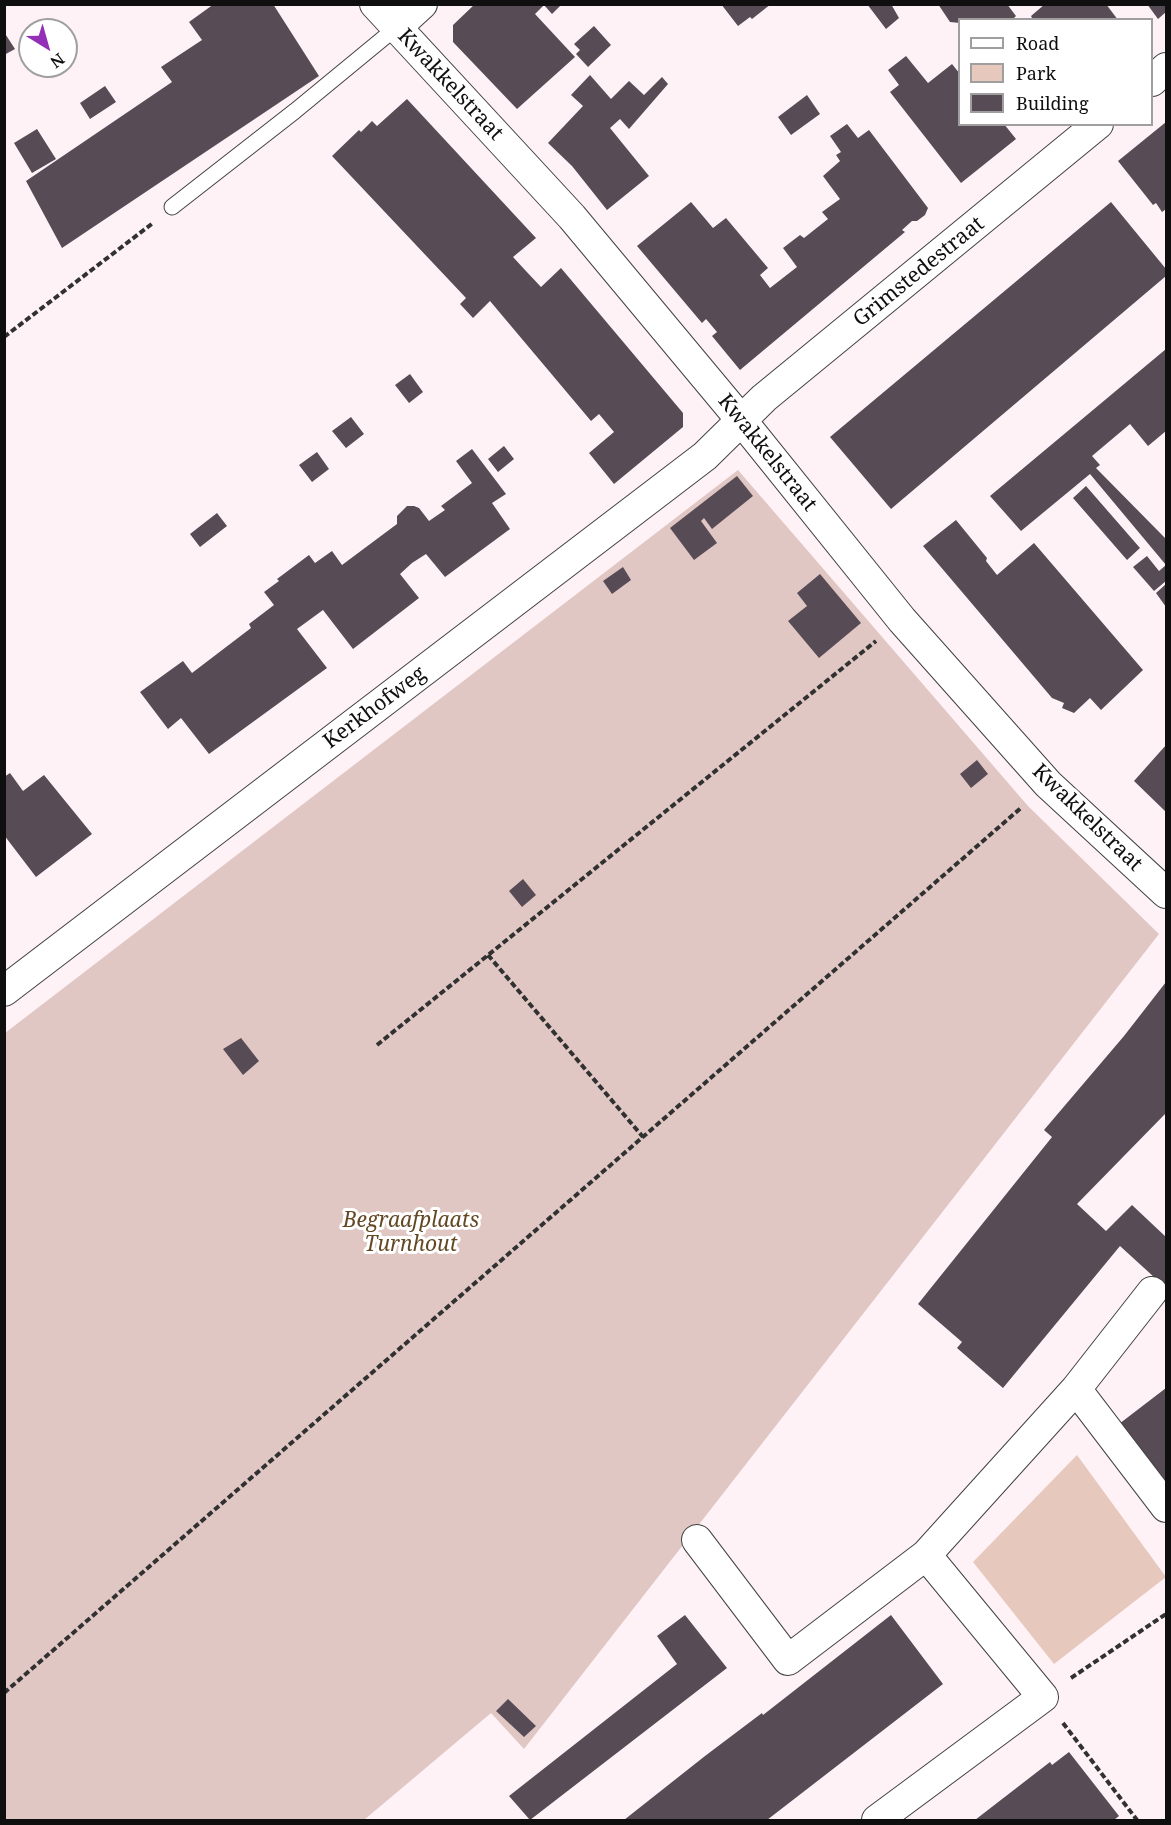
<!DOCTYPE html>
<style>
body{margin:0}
#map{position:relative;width:1171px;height:1825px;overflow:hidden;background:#fef2f7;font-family:"Noto Serif",serif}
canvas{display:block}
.frame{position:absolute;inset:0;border:6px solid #0f0f0f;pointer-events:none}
.legend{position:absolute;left:958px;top:18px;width:195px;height:108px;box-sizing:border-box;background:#fff;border:2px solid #9f9f9f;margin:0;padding:8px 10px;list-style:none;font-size:18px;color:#0f0f0f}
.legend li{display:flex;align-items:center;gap:12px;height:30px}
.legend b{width:30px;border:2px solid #9f9f9f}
.north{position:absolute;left:18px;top:18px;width:60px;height:60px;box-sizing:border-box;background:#fff;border:2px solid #9f9f9f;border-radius:50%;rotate:143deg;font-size:16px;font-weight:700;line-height:24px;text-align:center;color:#0f0f0f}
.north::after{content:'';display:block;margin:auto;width:21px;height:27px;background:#9330b7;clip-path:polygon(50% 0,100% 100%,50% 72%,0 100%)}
</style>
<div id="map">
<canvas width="1171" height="1825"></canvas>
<div class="frame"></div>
<ul class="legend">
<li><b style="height:8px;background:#fff"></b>Road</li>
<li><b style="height:16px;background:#e7c8bd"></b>Park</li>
<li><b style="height:16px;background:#574c55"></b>Building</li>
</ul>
<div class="north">N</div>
</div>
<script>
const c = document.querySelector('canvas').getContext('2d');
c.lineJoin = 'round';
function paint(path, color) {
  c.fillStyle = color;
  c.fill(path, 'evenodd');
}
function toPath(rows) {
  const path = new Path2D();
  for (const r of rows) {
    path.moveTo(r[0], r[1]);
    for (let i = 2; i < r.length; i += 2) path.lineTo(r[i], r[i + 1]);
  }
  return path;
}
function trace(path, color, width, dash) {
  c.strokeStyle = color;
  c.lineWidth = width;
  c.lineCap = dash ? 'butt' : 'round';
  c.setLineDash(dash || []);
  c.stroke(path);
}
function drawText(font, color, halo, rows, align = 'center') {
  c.font = font + ' "Noto Serif",serif';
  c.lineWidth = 6;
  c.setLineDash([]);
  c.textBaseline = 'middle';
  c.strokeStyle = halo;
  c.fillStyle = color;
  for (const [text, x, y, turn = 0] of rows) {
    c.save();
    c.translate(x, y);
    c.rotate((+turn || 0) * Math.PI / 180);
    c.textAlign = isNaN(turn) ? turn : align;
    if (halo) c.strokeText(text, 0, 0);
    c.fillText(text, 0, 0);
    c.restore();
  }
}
paint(toPath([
 [1077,1455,1166,1577,1054,1664,973,1562]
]), '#e7c8bd');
paint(toPath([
 [738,470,1028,806,1159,934,524,1749,491,1713,364,1820,5,1820,5,1033]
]), '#e0c7c4');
paint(toPath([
 [214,4,273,4,319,76,62,248,26,181,172,82,161,67,202,40,189,22],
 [475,4,562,4,552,14,544,5,535,14,575,57,517,109,453,42,453,25],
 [721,4,771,4,752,19,750,17,738,26],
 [867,4,891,4,899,18,886,29],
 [938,4,1007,4,1016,16,1012,20,960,20,960,23,950,22],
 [1045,4,1106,4,1118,20,1033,20,1031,16],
 [1147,4,1166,4,1166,12,1158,19],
 [594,26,611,45,588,67,576,54,580,50,574,44],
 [4,32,15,49,4,55],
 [906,56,928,83,952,64,960,74,960,124,1004,124,1016,139,961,183,890,92,899,85,888,70],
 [590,75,611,99,629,81,644,95,662,77,668,84,629,129,620,119,610,128,649,176,607,210,572,166,548,143,583,106,571,95],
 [105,86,116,102,90,119,80,103],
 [807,95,820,114,791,135,778,117],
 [407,99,536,238,513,257,525,270,541,287,561,268,683,413,683,427,614,484,589,453,614,432,599,414,591,421,490,301,473,318,460,304,466,298,332,156,359,130,361,132,372,121,377,126],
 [1166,122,1166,209,1162,212,1156,203,1153,205,1118,161],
 [847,124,858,138,869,130,928,208,925,215,917,221,912,221,902,230,905,232,740,370,712,336,717,332,706,319,702,323,637,246,691,202,713,228,726,218,768,268,760,275,770,288,797,267,783,248,800,235,804,238,828,219,822,212,840,199,823,176,840,161,836,155,841,152,830,136],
 [37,129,56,159,32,173,14,143],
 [1111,202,1166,269,1166,276,891,509,830,437],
 [1166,349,1166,431,1148,446,1130,424,1092,456,1100,465,1096,468,1166,539,1166,581,1154,591,1133,567,1147,556,1159,571,1166,565,1090,474,1021,531,990,496],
 [410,374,423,392,409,403,395,385],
 [351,417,364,434,346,448,332,431],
 [504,446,514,459,498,472,488,459],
 [472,449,506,494,492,503,510,529,445,577,426,554,412,563,400,574,419,598,353,649,323,610,297,629,327,668,209,754,181,718,168,729,140,692,183,661,192,673,251,628,249,624,274,605,264,592,279,581,277,579,309,555,315,563,332,551,342,565,397,524,397,516,407,506,414,506,419,508,429,521,445,510,441,506,472,483,456,461],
 [317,452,329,469,312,482,299,465],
 [737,476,753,496,712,529,704,518,701,521,717,543,694,560,670,528],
 [1086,486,1140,548,1127,560,1073,498],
 [217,513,227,526,200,547,190,534],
 [956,520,987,558,986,561,997,575,1034,543,1143,670,1101,710,1090,698,1074,713,1062,708,1064,703,1052,698,923,546],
 [623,567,631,580,612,594,603,581],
 [820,574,861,623,819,658,788,621,807,606,797,593],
 [1166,584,1166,607,1156,593],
 [1166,745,1166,812,1134,781],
 [977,760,988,774,971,788,960,774],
 [10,773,23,791,44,775,92,834,36,877,4,835,4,777],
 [523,879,536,895,522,907,509,891],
 [1166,982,1166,1113,1077,1204,1106,1231,1132,1205,1166,1237,1166,1288,1120,1246,1003,1388,957,1348,962,1342,918,1304,1052,1137,1044,1130,1124,1036],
 [241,1038,259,1061,243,1075,223,1049],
 [1166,1388,1166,1487,1119,1424],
 [685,1615,727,1668,530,1820,509,1796,677,1664,657,1636],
 [891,1615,943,1684,767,1820,624,1820,705,1756,762,1713,763,1715],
 [508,1699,536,1726,524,1737,496,1711],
 [1069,1752,1119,1816,1114,1820,975,1820,1050,1762,1052,1765]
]), '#574c55');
const service = toPath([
 [172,207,295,111,397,27]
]);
const minor = toPath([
 [375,4,572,217,742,421,902,620,1048,784,1166,893],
 [397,27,422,4],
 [1152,81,1166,68],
 [4,991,705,456,764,398,1098,124],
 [1152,1292,1076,1389,1166,1507],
 [697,1540,788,1660,926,1555],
 [877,1820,1043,1697,926,1555,1076,1389]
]);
trace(service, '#424242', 17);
trace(minor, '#424242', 32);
trace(toPath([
 [4,337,153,223],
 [488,955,643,1137],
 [377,1045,876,641],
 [1071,1678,1166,1614],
 [4,1693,1022,807],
 [1063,1723,1137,1820]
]), '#313131', 4, [6, 3]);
trace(service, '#fff', 15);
trace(minor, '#fff', 30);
drawText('21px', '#0f0f0f', '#fff', [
 ["Kwakkelstraat",450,85,47],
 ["Grimstedestraat",919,272,-39],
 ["Kwakkelstraat",767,453,51],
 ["Kerkhofweg",375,708,-37],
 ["Kwakkelstraat",1087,818,44]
]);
drawText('italic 21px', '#634823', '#fff', [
 ["Begraafplaats",411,1221],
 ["Turnhout",411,1245]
]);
</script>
